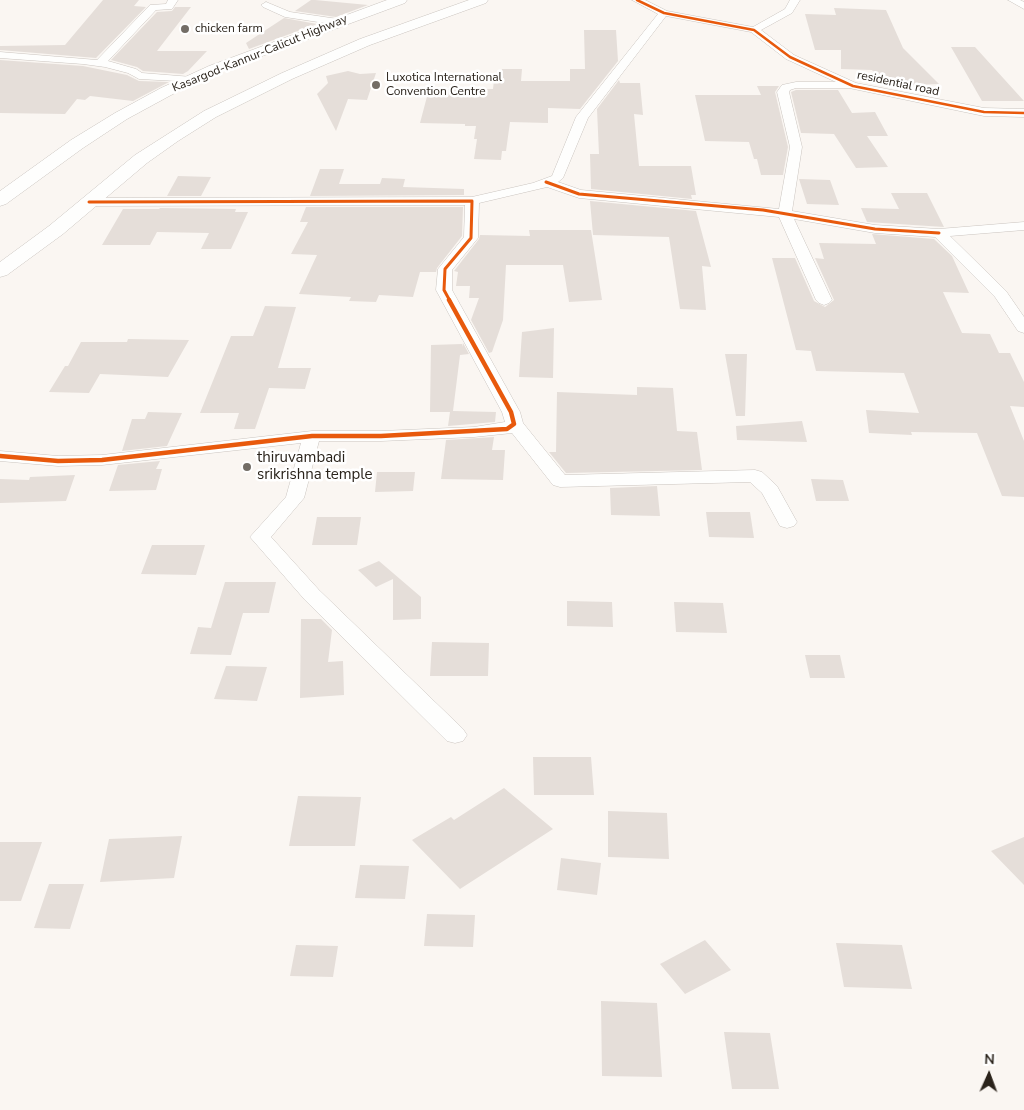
<!DOCTYPE html>
<style>
body{margin:0}
#map{position:relative;width:1024px;height:1110px;overflow:hidden;background:#faf6f2;font-family:"Nunito Sans",sans-serif}
canvas{display:block}
.north{position:absolute;left:964px;top:1050px;width:50px;height:50px;-webkit-text-stroke:4px #fff;paint-order:stroke;rotate:2deg;font-size:14px;font-weight:700;line-height:20px;text-align:center;color:#2a231b}
.north::after{content:'';display:block;margin:auto;width:18px;height:22px;background:#2a231b;clip-path:polygon(50% 0,100% 100%,50% 72%,0 100%)}
</style>
<div id="map">
<canvas width="1024" height="1110"></canvas>
<div class="north">N</div>
</div>
<script>
const c = document.querySelector('canvas').getContext('2d');
c.lineJoin = 'round';
function paint(path, color) {
  c.fillStyle = color;
  c.fill(path, 'evenodd');
}
function toPath(rows) {
  const path = new Path2D();
  for (const r of rows) {
    path.moveTo(r[0], r[1]);
    for (let i = 2; i < r.length; i += 2) path.lineTo(r[i], r[i + 1]);
  }
  return path;
}
function trace(path, color, width, dash) {
  c.strokeStyle = color;
  c.lineWidth = width;
  c.lineCap = dash ? 'butt' : 'round';
  c.setLineDash(dash || []);
  c.stroke(path);
}
function drawText(font, color, halo, rows, align = 'center') {
  c.font = font + ' "Nunito Sans",sans-serif';
  c.lineWidth = 5;
  c.setLineDash([]);
  c.textBaseline = 'middle';
  c.strokeStyle = halo;
  c.fillStyle = color;
  for (const [text, x, y, turn = 0] of rows) {
    c.save();
    c.translate(x, y);
    c.rotate((+turn || 0) * Math.PI / 180);
    c.textAlign = isNaN(turn) ? turn : align;
    if (halo) c.strokeText(text, 0, 0);
    c.fillText(text, 0, 0);
    c.restore();
  }
}
paint(toPath([
 [103,0,139,0,134,6,146,7,96,58,0,50,0,46,65,45],
 [311,0,315,0,368,5,336,17,295,11],
 [175,7,191,7,157,51,207,51,188,71,183,74,143,71,137,67,111,60,157,12,172,11],
 [834,8,886,10,903,48,939,84,885,86,872,70,841,69,841,50,815,50,805,14,836,15],
 [284,18,317,24,249,49,246,43],
 [584,30,616,30,618,61,580,109,548,108,548,123,510,122,506,151,502,151,501,160,474,159,477,139,474,139,476,126,465,126,465,124,420,123,429,89,493,89,494,80,501,80,502,69,522,69,521,81,570,81,570,69,585,69],
 [951,47,975,47,1024,101,982,101],
 [0,60,83,66,127,75,139,81,169,82,133,101,90,96,85,100,77,99,65,114,0,113],
 [348,71,360,74,376,73,367,100,348,99,336,131,317,94,328,83,326,76],
 [619,80,620,83,640,83,643,115,634,114,639,166,691,166,696,195,691,195,692,199,591,189,590,154,599,154,597,109],
 [757,86,779,86,775,92,788,147,783,175,761,175,757,159,754,159,749,142,705,141,695,95,761,95],
 [796,90,838,90,852,113,875,112,888,136,867,136,888,167,856,168,834,134,801,133,791,92],
 [320,169,344,169,339,184,380,184,382,178,405,179,403,187,464,189,464,195,310,196],
 [178,176,211,177,201,196,167,196],
 [799,179,830,180,839,205,807,204],
 [891,193,927,193,944,227,867,222,861,208,899,209],
 [590,201,696,211,711,267,702,266,706,310,680,309,669,237,593,235],
 [306,207,463,207,462,236,437,268,436,272,420,272,413,297,379,295,376,302,349,301,351,297,299,294,317,255,291,254,308,222,300,222],
 [160,208,236,209,235,212,248,212,231,249,201,249,209,233,157,232,150,245,102,245,123,209,159,209],
 [529,230,591,230,602,300,569,302,563,265,506,265,503,320,492,352,489,353,471,320,479,298,469,298,470,286,456,286,458,272,454,271,479,239,480,235,530,236],
 [872,234,934,239,952,256,969,293,943,292,962,333,990,334,999,353,1010,353,1024,382,1024,407,1010,406,1024,441,1024,497,1002,496,977,433,911,432,912,435,869,433,866,410,919,413,904,373,816,371,811,351,796,350,772,258,795,258,814,301,825,307,834,300,815,258,824,259,819,243,876,244],
 [265,306,296,307,278,368,311,368,305,389,269,388,255,429,234,429,239,413,200,413,231,336,253,336],
 [554,328,553,378,519,377,522,332],
 [128,339,189,340,168,377,100,374,89,393,49,392,65,366,68,366,81,342,127,342],
 [463,343,469,354,460,355,453,411,496,412,495,422,448,426,450,412,430,412,431,345,462,344,462,347],
 [725,354,747,354,745,416,736,416],
 [637,387,673,388,677,431,697,432,702,470,566,473,549,452,556,452,557,392,637,395],
 [148,412,182,413,167,446,122,451,132,419,145,419],
 [802,421,807,442,737,440,736,426],
 [494,437,492,450,505,450,503,480,441,479,446,440],
 [160,461,156,469,162,469,156,490,109,491,118,465],
 [377,472,415,472,413,491,375,492],
 [75,475,66,501,0,503,0,479,29,480,30,477],
 [811,479,843,480,849,501,816,501],
 [657,486,660,516,611,515,610,488],
 [706,512,750,512,754,538,709,537],
 [317,517,361,517,357,545,312,545],
 [152,545,205,545,196,575,141,574],
 [379,561,421,597,421,619,393,620,393,579,376,587,358,570],
 [225,582,276,582,269,613,243,613,231,655,190,654,198,627,211,628],
 [567,601,612,602,613,627,567,626],
 [674,602,723,603,727,633,676,632],
 [301,619,321,619,332,630,328,662,343,661,344,695,300,698],
 [432,642,489,643,488,676,430,676],
 [805,655,840,655,845,678,810,678],
 [226,666,267,667,257,701,214,699],
 [533,757,591,757,594,795,534,795],
 [504,788,553,829,460,889,412,840,451,817,454,820],
 [298,796,361,797,355,846,289,846],
 [608,811,667,813,669,859,608,857],
 [182,836,174,878,100,882,109,839],
 [1024,837,1024,885,991,851],
 [0,842,42,842,21,901,0,901],
 [561,858,601,863,597,895,557,890],
 [360,865,409,866,405,899,355,898],
 [49,884,84,884,70,929,34,928],
 [427,914,475,915,473,947,424,946],
 [705,940,731,970,685,994,660,964],
 [836,943,902,945,912,989,844,987],
 [296,945,338,946,333,977,290,976],
 [601,1001,657,1003,662,1077,602,1076],
 [724,1032,770,1033,779,1089,732,1089]
]), '#e5ded9');
const minor = toPath([
 [168,0,178,0,172,9,156,10,108,61,136,69,142,73,192,77,198,80,196,82,139,79,128,73,105,67,83,64,0,58,0,52,97,60,150,5,166,4,168,0],
 [632,0,645,0,667,11,753,27,785,9,790,0,800,0,792,13,761,30,794,55,856,83,984,108,1024,109,1024,117,984,116,849,88,796,88,790,90,789,92,802,147,792,211,875,225,939,229,1024,222,1024,230,950,236,1006,291,1024,317,1024,333,1018,331,995,297,935,237,875,233,794,219,832,300,829,303,824,305,819,303,816,300,779,217,579,198,547,187,479,203,478,238,452,270,452,290,520,412,523,423,565,475,755,470,762,472,777,486,797,522,794,526,787,528,780,526,762,493,750,482,560,487,553,485,512,433,474,437,381,441,319,441,304,498,271,537,319,590,463,729,467,735,463,741,455,743,447,741,305,600,250,537,286,497,301,443,102,465,58,466,0,461,0,451,58,456,102,455,312,431,381,431,474,427,505,422,502,412,436,290,438,269,464,237,465,205,89,206,82,202,89,198,472,197,533,183,552,176,576,117,658,14,632,0],
 [666,16,751,32,786,59,836,82,796,82,782,85,777,92,790,147,779,209,581,190,558,182,563,178,588,118,666,16],
 [1008,0,1020,0,1024,2,1024,9,1008,0],
 [266,2,290,12,338,19,343,22,338,25,285,17,263,7,261,5,266,2]
]);
const trunk = toPath([
 [387,0,407,0,405,3,219,72,173,94,127,119,83,148,6,204,0,206,0,191,71,140,115,113,161,88,209,66,387,0],
 [469,0,488,0,486,3,370,45,292,79,216,117,178,141,147,163,63,234,7,275,0,277,0,262,49,226,135,155,204,111,282,73,360,39,469,0]
]);
trace(minor, '#cac4bf', 1);
trace(trunk, '#cac4bf', 1);
paint(minor, '#fefefd');
paint(trunk, '#fefefd');
trace(toPath([
 [637,0,664,13,754,30,790,57,853,86,984,112,1024,113]
]), '#e8590c', 2.5);
trace(toPath([
 [546,182,579,194,763,210,875,229,939,233],
 [89,202,472,201,471,238,445,269,444,290,450,301]
]), '#e8590c', 3);
trace(toPath([
 [0,456,58,461,102,460,312,436,381,436,507,429,514,424,511,412,449,300]
]), '#e8590c', 4.5);
for (const [x, y, r, color] of [
 [185,29,5,"#736d66"],
 [376,85,5,"#736d66"],
 [247,467,5,"#736d66"]
]) {
  const dot = new Path2D();
  dot.arc(x, y, r, 0, 2 * Math.PI);
  c.fillStyle = color;
  c.fill(dot);
  trace(dot, '#fff', 2);
}
drawText('12px', '#2a231b', '#fff', [
 ["chicken farm",195,29],
 ["Luxotica International",386,78],
 ["Convention Centre",386,92]
], 'left');
drawText('12px', '#2a231b', '#fff', [
 ["Kasargod-Kannur-Calicut Highway",260,54,-22],
 ["residential road",898,84,12]
]);
drawText('15px', '#2a231b', '#fff', [
 ["thiruvambadi",257,458],
 ["srikrishna temple",257,475]
], 'left');
</script>
